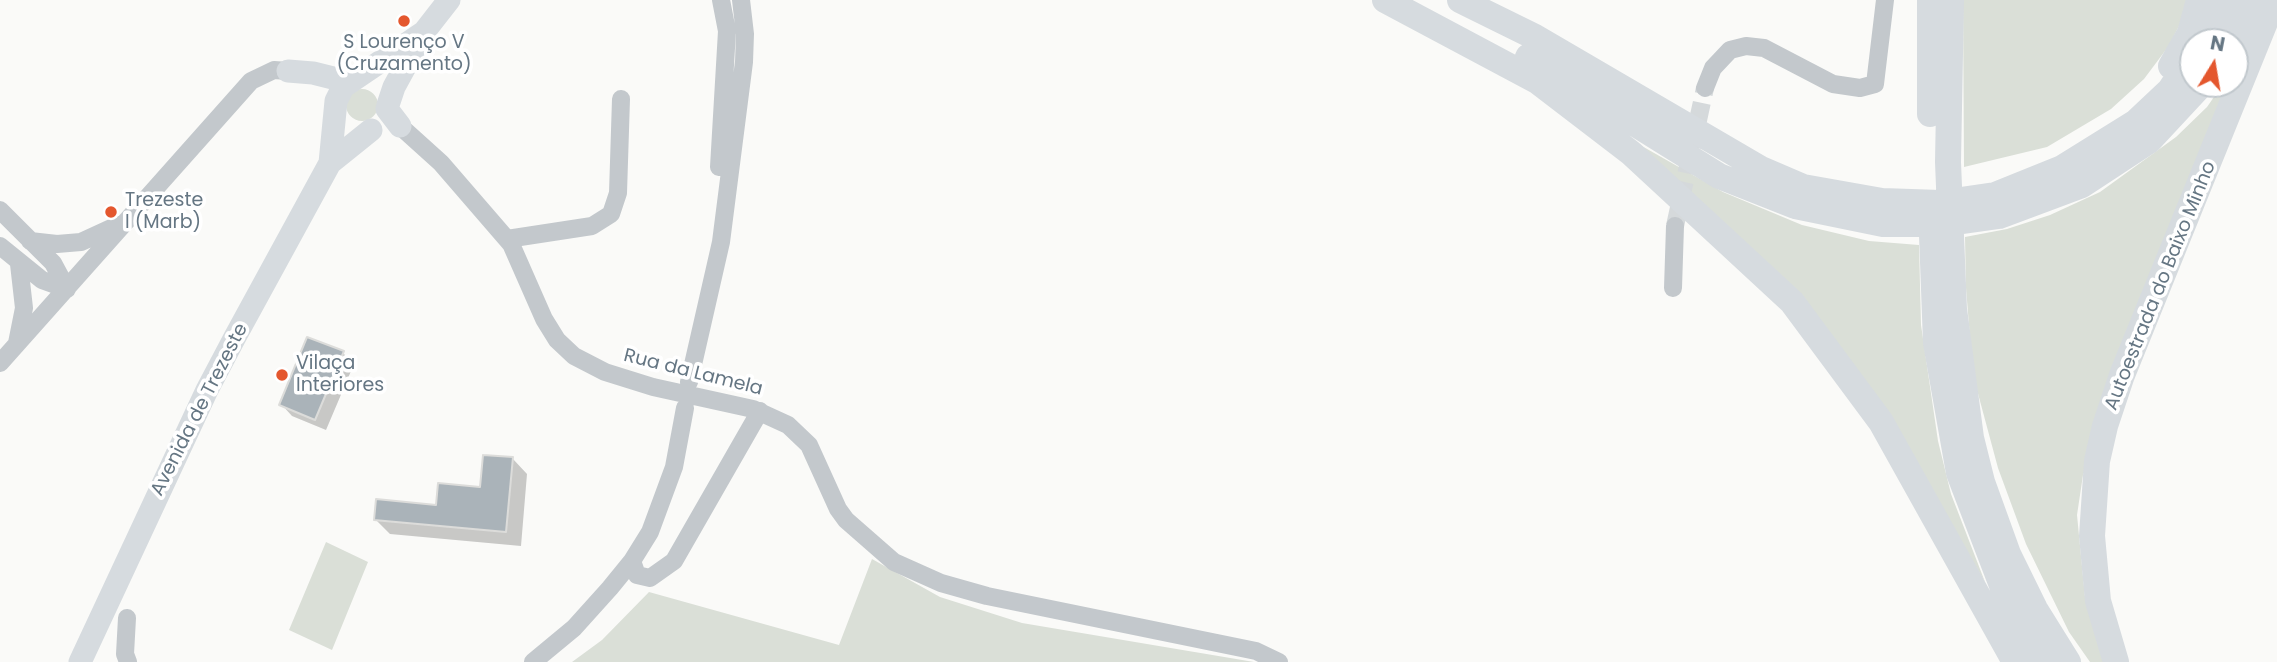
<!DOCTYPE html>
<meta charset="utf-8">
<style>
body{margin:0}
#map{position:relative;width:2277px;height:662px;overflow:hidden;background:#fafaf8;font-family:Poppins,sans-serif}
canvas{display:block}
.north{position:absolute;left:2179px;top:28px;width:70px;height:70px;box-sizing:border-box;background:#fff;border:2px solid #c1c8cd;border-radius:50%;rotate:11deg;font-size:19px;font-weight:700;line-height:28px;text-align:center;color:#657683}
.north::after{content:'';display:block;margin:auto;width:24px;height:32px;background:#e4572e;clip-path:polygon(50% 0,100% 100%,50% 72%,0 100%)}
</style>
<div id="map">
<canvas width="2277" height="662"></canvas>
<div class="north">N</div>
</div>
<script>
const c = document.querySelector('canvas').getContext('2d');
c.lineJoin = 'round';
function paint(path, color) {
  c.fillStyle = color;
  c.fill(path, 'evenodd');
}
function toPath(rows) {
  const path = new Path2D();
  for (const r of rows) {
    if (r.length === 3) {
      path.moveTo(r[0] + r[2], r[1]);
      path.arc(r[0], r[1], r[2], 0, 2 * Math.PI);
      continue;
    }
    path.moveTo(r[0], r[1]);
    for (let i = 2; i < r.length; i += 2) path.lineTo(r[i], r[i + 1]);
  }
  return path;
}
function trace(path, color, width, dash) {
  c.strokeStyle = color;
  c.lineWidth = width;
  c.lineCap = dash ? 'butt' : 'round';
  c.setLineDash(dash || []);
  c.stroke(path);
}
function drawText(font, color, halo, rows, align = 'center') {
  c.font = font + ' Poppins,sans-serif';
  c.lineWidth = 7;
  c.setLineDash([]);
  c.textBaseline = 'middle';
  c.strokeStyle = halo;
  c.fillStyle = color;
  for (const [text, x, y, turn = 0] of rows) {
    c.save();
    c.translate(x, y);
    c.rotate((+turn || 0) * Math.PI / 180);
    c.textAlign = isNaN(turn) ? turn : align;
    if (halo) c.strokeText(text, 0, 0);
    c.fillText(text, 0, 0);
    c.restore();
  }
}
paint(toPath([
 [1963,0,2188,0,2188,9,2168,47,2144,79,2111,109,2047,147,1964,167],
 [2223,84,2228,84,2083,475,2077,515,2085,597,2104,662,2090,662,2069,632,2026,544,1998,468,1973,375,1966,288,1965,237,2007,229,2050,215,2100,192,2176,137,2207,107],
 [362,105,16],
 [1640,145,1723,192,1802,225,1869,241,1919,245,1921,325,1938,441,1951,494,1985,582,1887,418],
 [326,542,368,562,332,650,289,630],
 [872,559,940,597,1022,623,1254,662,572,662,602,640,649,592,839,645]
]), '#dadfd7');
paint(toPath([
 [343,353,354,364,326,430,292,416,281,404],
 [513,459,527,474,521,546,390,534,375,519,437,507,481,489]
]), '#0003');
const building = toPath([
 [307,337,344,351,315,420,279,405,307,337],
 [483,455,513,457,506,532,374,520,376,499,436,505,438,483,480,487,483,455]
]);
paint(building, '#aab3b9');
trace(building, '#dcdcda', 2);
trace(toPath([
 [1675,226,1705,88]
]), '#d5d9db', 18, [18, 9]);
trace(toPath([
 [1705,88,1713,68,1730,50,1746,46,1764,48,1833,84,1860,88,1875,84,1885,0],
 [400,126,441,163,511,244,544,319,557,340,574,356,605,372,653,387,753,409,788,425,809,445,838,509,846,520,894,562,941,583,987,596,1256,651,1279,662],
 [719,167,727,31,721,0],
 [0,210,53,263,67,289],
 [507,239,592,226,611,214,618,193,621,99],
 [30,241,57,244,81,242,118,225],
 [0,246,42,280,67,289],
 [1673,288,1675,226],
 [17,343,24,308,19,264],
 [0,363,251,81,274,70,288,71],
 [689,382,721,242,744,62,745,34,741,0],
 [632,561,637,575,650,578,674,561,760,411],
 [127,618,125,654,128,662],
 [533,662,574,628,610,588,632,561,650,532,674,467,685,408]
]), '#c3c8cc', 18);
trace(toPath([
 [288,71,313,73,349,82],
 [388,105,394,87,424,32,449,0],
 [387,109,400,126],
 [330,163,336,101,343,87,424,32],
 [80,662,207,390,235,337,330,163,371,130]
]), '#d6dbdf', 23);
trace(toPath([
 [1385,0,1537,81,1631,153,1792,302,1881,422,2015,662],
 [1460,0,1535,37,1761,169,1803,187,1882,201,1940,203,1995,195,2062,168,2136,122,2170,90,2193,55],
 [1930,0,1930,114],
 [1951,0,1948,162,1954,309,1971,438,1982,482,2008,554,2035,609,2068,662],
 [2201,42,2227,0],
 [2230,42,2254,0],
 [1528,57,1719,176,1795,206,1883,224,1942,224,1999,216,2082,185,2149,141,2202,84],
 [2171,66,2190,33,2199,0],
 [1931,208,1936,343,1959,473,2008,601,2040,662],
 [2116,662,2098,601,2092,536,2097,461,2105,426,2122,375,2274,0]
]), '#d6dbdf', 26);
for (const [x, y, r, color] of [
 [404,21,7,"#e4572e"],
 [111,212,7,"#e4572e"],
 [282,375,7,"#e4572e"]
]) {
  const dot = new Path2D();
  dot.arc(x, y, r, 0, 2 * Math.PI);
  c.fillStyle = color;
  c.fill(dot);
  trace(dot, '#fff', 2.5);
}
drawText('19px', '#657683', '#fff', [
 ["S Lourenço V",404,43,"center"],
 ["(Cruzamento)",404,65,"center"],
 ["Trezeste",125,201],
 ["I (Marb)",125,223],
 ["Vilaça",296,364],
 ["Interiores",296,386]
], 'left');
drawText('19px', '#657683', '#fff', [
 ["Autoestrada do Baixo Minho",2161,286,-68],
 ["Rua da Lamela",693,373,14],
 ["Avenida de Trezeste",200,410,-63]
]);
</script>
